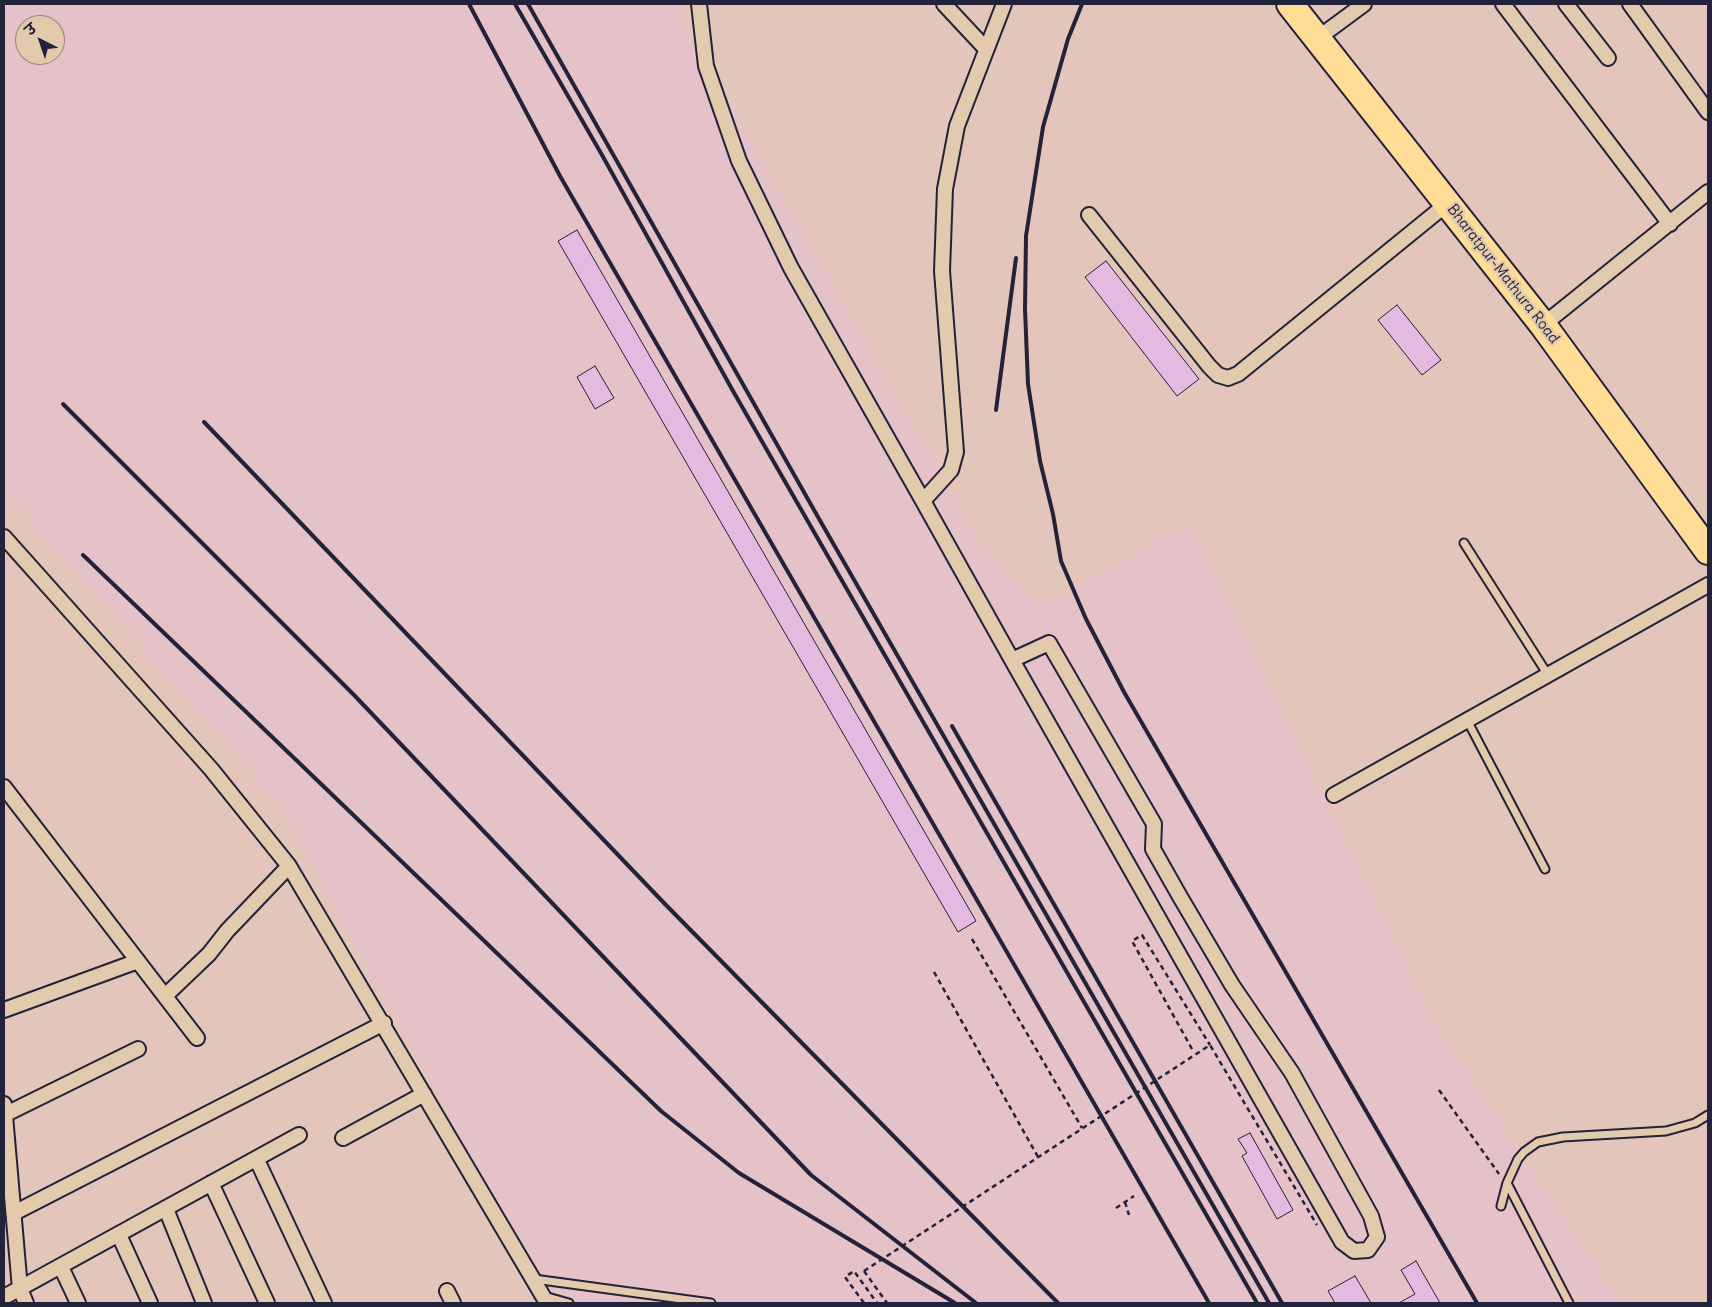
<!DOCTYPE html>
<meta charset="utf-8">
<style>
body{margin:0}
#map{position:relative;width:1712px;height:1307px;overflow:hidden;background:#e4c5bc;font-family:Delius,"Playpen Sans Deva",sans-serif}
canvas{display:block}
.frame{position:absolute;inset:0;border:5px solid #22223b;pointer-events:none}
.north{position:absolute;left:15px;top:15px;width:50px;height:50px;box-sizing:border-box;background:#e4caac;border:1px solid #96877f;border-radius:50%;rotate:319deg;font-size:14px;font-weight:700;line-height:20px;text-align:center;color:#22223b}
.north::after{content:'';display:block;margin:auto;width:18px;height:22px;background:#22223b;clip-path:polygon(50% 0,100% 100%,50% 72%,0 100%)}
</style>
<div id="map">
<canvas width="1712" height="1307"></canvas>
<div class="frame"></div>
<div class="north">उ</div>
</div>
<script>
const c = document.querySelector('canvas').getContext('2d');
c.lineJoin = 'round';
function paint(path, color) {
  c.fillStyle = color;
  c.fill(path, 'evenodd');
}
function toPath(rows) {
  const path = new Path2D();
  for (const r of rows) {
    path.moveTo(r[0], r[1]);
    for (let i = 2; i < r.length; i += 2) path.lineTo(r[i], r[i + 1]);
  }
  return path;
}
function trace(path, color, width, dash) {
  c.strokeStyle = color;
  c.lineWidth = width;
  c.lineCap = dash ? 'butt' : 'round';
  c.setLineDash(dash || []);
  c.stroke(path);
}
function drawText(font, color, halo, rows, align = 'center') {
  c.font = font + ' Delius,sans-serif';
  c.lineWidth = 5;
  c.setLineDash([]);
  c.textBaseline = 'middle';
  c.strokeStyle = halo;
  c.fillStyle = color;
  for (const [text, x, y, turn = 0] of rows) {
    c.save();
    c.translate(x, y);
    c.rotate((+turn || 0) * Math.PI / 180);
    c.textAlign = isNaN(turn) ? turn : align;
    if (halo) c.strokeText(text, 0, 0);
    c.fillText(text, 0, 0);
    c.restore();
  }
}
paint(toPath([
 [4,4,674,4,979,540,1043,606,1189,523,1435,1022,1620,1303,551,1303,278,803,4,490],
 [25,25,55,25,55,55,25,55]
]), '#e4c2c7');
const building = toPath([
 [577,230,976,921,958,932,558,241,577,230],
 [1106,261,1199,379,1177,396,1085,277,1106,261],
 [1397,305,1441,360,1422,375,1378,320,1397,305],
 [595,366,614,398,595,409,577,377,595,366],
 [1250,1133,1293,1210,1277,1219,1242,1156,1247,1153,1238,1139,1250,1133],
 [1416,1261,1440,1303,1399,1303,1415,1294,1401,1270,1416,1261],
 [1355,1276,1371,1303,1335,1303,1328,1291,1355,1276]
]);
paint(building, '#e4bae0');
trace(building, '#22223b', 1);
const lane = toPath([
 [1464,543,1548,675],
 [1467,720,1545,869],
 [1507,1183,1569,1303],
 [1501,1206,1507,1183,1518,1159,1524,1152,1538,1142,1563,1137,1666,1131,1695,1123,1708,1115],
 [534,1279,711,1303],
 [544,1296,569,1303]
]);
const street = toPath([
 [699,4,706,66,739,161,791,268,923,501,1012,660,1342,1242,1354,1251,1368,1250,1377,1237,1371,1216,1292,1073,1232,985,1179,895,1153,849,1154,824,1049,643,1012,660],
 [944,4,986,49],
 [1503,4,1670,224],
 [1566,4,1608,58],
 [1630,4,1708,112],
 [1318,38,1364,4],
 [1089,215,1209,366,1218,375,1228,378,1238,374,1448,203],
 [1543,325,1708,192],
 [923,501,951,470,956,452,942,271,945,189,957,126,1004,4],
 [4,537,211,769,289,866,547,1303],
 [4,787,197,1038],
 [1334,795,1708,585],
 [165,996,209,954,227,931,289,866],
 [4,1010,138,961],
 [4,1104,20,1289,26,1303],
 [4,1115,138,1049],
 [343,1138,424,1094],
 [257,1160,324,1303],
 [211,1183,267,1303],
 [166,1209,204,1303],
 [14,1213,384,1023],
 [119,1235,150,1303],
 [61,1267,78,1303],
 [447,1291,453,1303],
 [4,1297,299,1135]
]);
const highway = toPath([
 [1290,4,1543,325,1708,551]
]);
trace(lane, '#22223b', 11);
trace(street, '#22223b', 18);
trace(highway, '#22223b', 30);
trace(toPath([
 [972,939,1082,1128],
 [934,972,1038,1157],
 [1192,1049,1132,941,1142,935,1210,1045],
 [1439,1090,1499,1174],
 [1125,1202,1129,1215],
 [1116,1208,1134,1196],
 [864,1271,887,1303],
 [864,1303,845,1277,854,1271,877,1303]
]), '#22223b', 2.5, [5, 4]);
trace(lane, '#e4caac', 7);
trace(street, '#e4caac', 14);
trace(highway, '#ffdd96', 26);
trace(toPath([
 [469,4,560,176,1209,1303],
 [515,4,602,155,733,391,1257,1303],
 [528,4,818,517,1269,1303],
 [1082,4,1068,39,1043,127,1026,236,1025,309,1028,384,1040,461,1053,514,1061,561,1086,619,1124,692,1477,1303],
 [63,404,354,695,811,1175,976,1303],
 [996,410,1016,258],
 [204,422,664,903,1058,1303],
 [83,555,661,1111,739,1173,955,1303],
 [952,726,1282,1303]
]), '#22223b', 4);
trace(toPath([
 [864,1271,1210,1045,1317,1225]
]), '#22223b', 2.5, [5, 4]);
drawText('15px', '#22223b', '#e4caac', [
 ["Bharatpur-Mathura Road",1503,274,52]
]);
</script>
